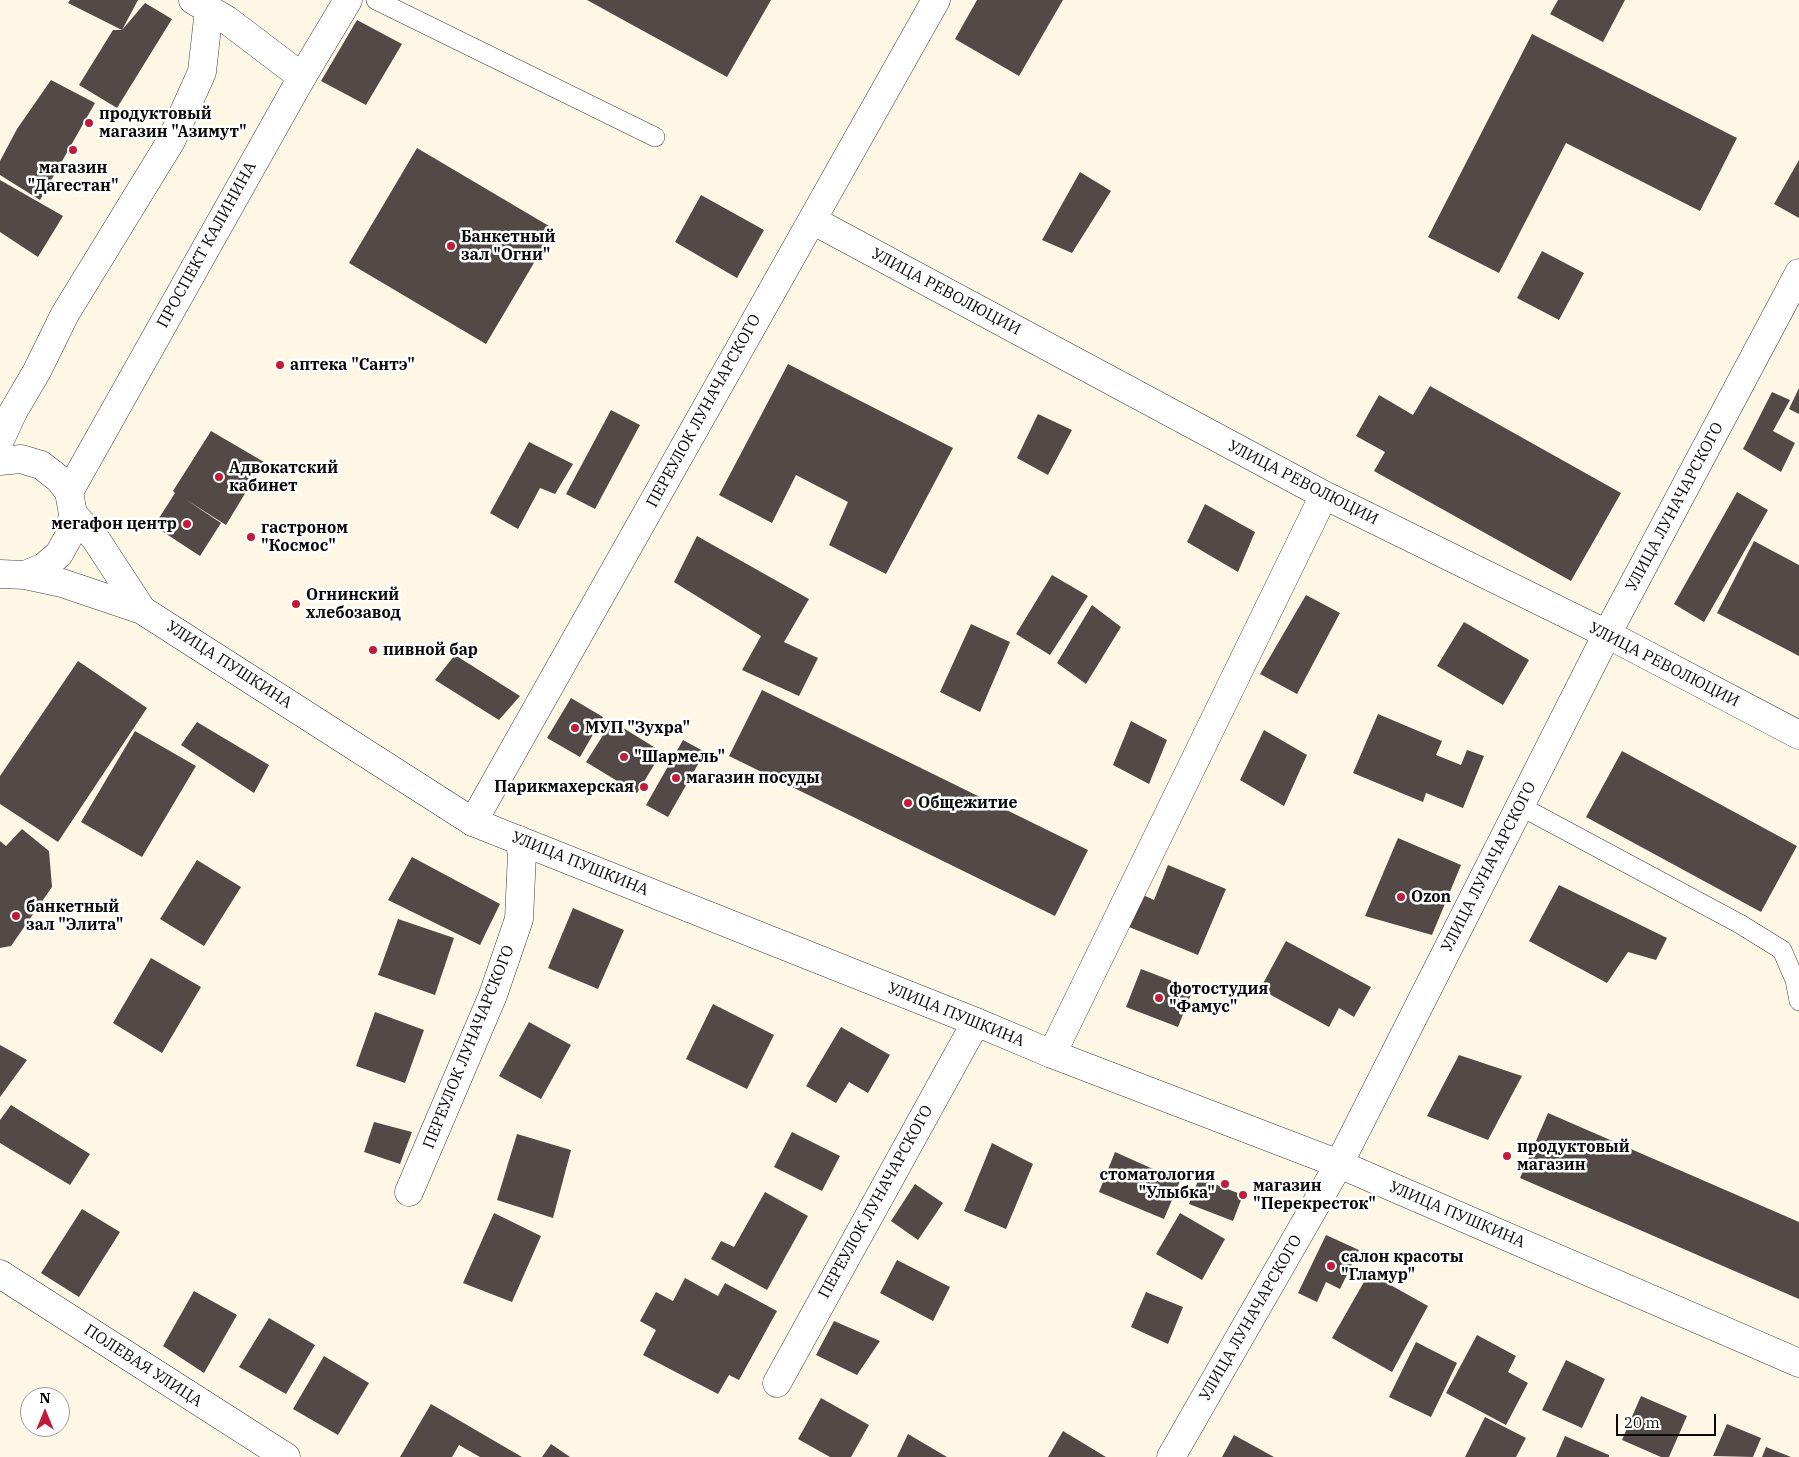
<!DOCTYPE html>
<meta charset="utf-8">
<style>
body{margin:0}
#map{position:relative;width:1799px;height:1457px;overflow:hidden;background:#fff7e6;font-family:"IBM Plex Serif",serif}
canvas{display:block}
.north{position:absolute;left:20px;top:1387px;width:50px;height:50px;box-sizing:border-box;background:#fff;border:1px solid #9d9d9d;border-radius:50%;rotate:0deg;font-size:14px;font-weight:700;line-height:20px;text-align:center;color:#0a0a0a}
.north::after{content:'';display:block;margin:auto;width:18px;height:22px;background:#c01b3a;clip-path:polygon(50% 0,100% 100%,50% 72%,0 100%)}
.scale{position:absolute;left:1616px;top:1414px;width:100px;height:22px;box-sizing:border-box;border:2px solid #0a0a0a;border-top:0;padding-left:6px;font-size:15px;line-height:18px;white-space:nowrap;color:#0a0a0a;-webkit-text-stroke:4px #fff;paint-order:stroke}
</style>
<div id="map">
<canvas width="1799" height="1457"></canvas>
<div class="north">N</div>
<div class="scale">20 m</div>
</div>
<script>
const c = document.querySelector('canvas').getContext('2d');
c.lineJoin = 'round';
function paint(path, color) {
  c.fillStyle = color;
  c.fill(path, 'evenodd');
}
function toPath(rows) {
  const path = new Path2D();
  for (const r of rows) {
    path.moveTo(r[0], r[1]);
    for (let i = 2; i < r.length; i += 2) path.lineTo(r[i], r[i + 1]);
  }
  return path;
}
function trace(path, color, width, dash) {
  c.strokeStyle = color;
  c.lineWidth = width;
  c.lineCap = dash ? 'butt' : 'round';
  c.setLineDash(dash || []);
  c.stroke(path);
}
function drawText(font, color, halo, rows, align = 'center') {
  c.font = font + ' "IBM Plex Serif",serif';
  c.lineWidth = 5;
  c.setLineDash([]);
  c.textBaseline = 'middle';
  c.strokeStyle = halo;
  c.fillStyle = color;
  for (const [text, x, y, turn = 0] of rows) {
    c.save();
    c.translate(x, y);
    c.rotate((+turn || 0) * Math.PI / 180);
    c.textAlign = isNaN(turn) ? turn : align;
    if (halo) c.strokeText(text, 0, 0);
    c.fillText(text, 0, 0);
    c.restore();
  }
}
paint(toPath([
 [70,0,138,0,122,30,68,3],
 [587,0,771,0,727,77],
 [977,0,1063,0,1019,76,955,39],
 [1558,0,1625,0,1603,42,1550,14],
 [145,3,172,19,117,108,79,85,113,30,122,30],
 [357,20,402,44,366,105,321,81],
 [1532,34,1737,138,1700,211,1566,143,1499,273,1428,237],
 [51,80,95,103,40,200,0,175,0,161,17,129],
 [417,148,554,229,486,344,349,263],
 [1799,160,1799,218,1774,204],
 [1080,172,1111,191,1072,253,1042,240],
 [0,180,63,216,38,257,0,232],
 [701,195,764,230,737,278,675,242],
 [1542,251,1584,273,1559,320,1517,298],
 [788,364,953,448,886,574,829,545,848,502,796,475,772,523,719,495],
 [1430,386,1621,493,1571,581,1374,471,1385,452,1356,436,1379,395,1413,415],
 [1799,388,1799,414,1789,409],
 [1772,392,1790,400,1773,431,1795,443,1781,472,1743,449],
 [611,410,640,425,595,509,566,494],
 [1038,414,1072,430,1048,475,1017,458],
 [211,431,264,462,226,525,185,499,221,523,200,556,154,526,175,493,173,491],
 [529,442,573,464,555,494,540,488,518,529,490,513],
 [1737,492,1768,510,1704,622,1674,604],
 [1205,504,1255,532,1238,572,1187,542],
 [697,536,809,599,784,642,818,658,799,696,742,670,761,636,674,582],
 [1754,541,1799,565,1799,656,1717,613],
 [1052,575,1088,596,1050,655,1016,634],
 [1306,595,1340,613,1297,694,1260,674],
 [1092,605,1121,627,1086,684,1057,663],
 [1464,622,1529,660,1503,705,1437,666],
 [971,624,1010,642,980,712,940,692],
 [455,655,520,696,499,720,435,680],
 [78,661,147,708,58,842,0,804,0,776],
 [762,690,1088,850,1055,916,729,756],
 [571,698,603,717,580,757,547,738],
 [1378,714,1442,741,1436,755,1461,765,1467,750,1484,756,1463,808,1426,793,1423,802,1353,773],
 [612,721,662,752,637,793,586,762],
 [1131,721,1167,740,1149,784,1113,765],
 [197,722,269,765,254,793,181,745],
 [1264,730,1307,755,1284,806,1240,780],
 [135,731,196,766,142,857,81,822],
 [683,740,705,752,668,817,646,805],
 [1622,751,1797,846,1761,912,1586,817],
 [22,829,49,851,52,887,11,946,0,948,0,841,6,846],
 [1398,838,1461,865,1432,935,1365,916],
 [412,857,500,904,480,945,388,900],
 [197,860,241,887,204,946,160,919],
 [1168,865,1226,889,1198,955,1129,927,1143,895,1154,900],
 [1559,885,1667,938,1656,960,1628,952,1607,983,1529,941],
 [573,908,624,930,598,989,548,968],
 [398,919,454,938,435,995,378,975],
 [1286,941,1371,987,1354,1017,1339,1008,1329,1027,1260,989],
 [151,958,201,987,162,1053,113,1023],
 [1141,969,1193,989,1178,1027,1126,1007],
 [713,1004,774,1035,747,1089,686,1059],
 [375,1012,424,1030,405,1083,356,1066],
 [529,1022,571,1045,541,1099,499,1076],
 [841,1027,890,1055,868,1093,849,1082,836,1103,806,1086],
 [0,1045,27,1060,0,1097],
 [1459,1055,1522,1076,1488,1140,1427,1116],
 [11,1105,90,1154,70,1185,0,1143,0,1120],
 [1548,1113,1799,1222,1799,1299,1520,1178],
 [374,1122,412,1132,400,1164,364,1152],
 [792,1132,840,1156,822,1191,774,1167],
 [517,1134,571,1150,553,1218,497,1200],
 [992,1143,1033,1164,1006,1229,964,1211],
 [1115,1152,1180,1181,1164,1219,1099,1192],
 [1199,1178,1243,1195,1233,1221,1189,1204],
 [915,1184,943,1203,918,1240,891,1221],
 [765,1192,808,1216,767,1290,711,1259,721,1241,734,1247],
 [82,1209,120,1232,79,1297,41,1273],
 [494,1213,541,1236,512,1302,463,1283],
 [1180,1213,1225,1239,1202,1280,1156,1254],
 [1326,1235,1359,1250,1340,1289,1326,1282,1317,1302,1298,1293],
 [897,1260,950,1287,933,1321,880,1293],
 [1369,1273,1428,1306,1392,1372,1332,1338],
 [685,1278,718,1296,725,1283,777,1311,739,1380,729,1375,718,1394,643,1355,656,1330,640,1321,656,1292,673,1301],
 [194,1291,237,1315,204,1373,163,1346],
 [1146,1292,1183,1307,1168,1344,1131,1327],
 [269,1318,315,1345,286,1394,239,1367],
 [834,1321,880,1341,857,1375,816,1355],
 [1477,1335,1516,1356,1508,1372,1528,1383,1506,1425,1446,1393],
 [1416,1342,1457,1363,1431,1417,1389,1397],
 [324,1356,369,1383,338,1435,293,1409],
 [1566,1360,1605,1379,1582,1428,1542,1410],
 [1641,1396,1687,1416,1669,1457,1661,1457,1622,1440],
 [821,1398,869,1425,851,1457,830,1457,798,1439],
 [431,1404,522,1457,480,1457,459,1445,452,1457,400,1457],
 [1485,1417,1526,1438,1516,1457,1465,1457],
 [1727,1424,1761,1438,1753,1457,1713,1456],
 [1063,1431,1106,1457,1048,1457],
 [908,1434,947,1457,897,1457],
 [1234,1435,1274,1457,1222,1457],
 [1565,1436,1609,1455,1609,1457,1556,1457],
 [551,1444,570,1457,542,1457],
 [1766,1447,1791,1457,1762,1457]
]), '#534946');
const service = toPath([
 [376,0,655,137],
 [1520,806,1740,924,1782,950,1795,980,1799,1001]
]);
const minor = toPath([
 [302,77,348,0],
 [812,220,1324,495,1607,634,1799,735],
 [473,822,936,0],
 [1052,1054,1324,495],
 [409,1192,493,995,519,919,522,854,519,840],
 [0,1274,286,1457],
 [777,1383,976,1022],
 [1171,1457,1339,1164,1607,634,1799,273]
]);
const tertiary = toPath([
 [0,440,13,412,37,371,65,314,171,141,202,72,209,9],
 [0,461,21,459,41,465,59,479,69,492,73,514,69,536,59,554,44,567,25,575,0,574],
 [69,492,302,77,227,20,193,0],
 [73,514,95,538,142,610],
 [25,575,62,583,142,610,473,822,976,1022,1052,1054,1339,1164,1799,1363]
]);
trace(service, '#3d3d3d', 20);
trace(minor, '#3d3d3d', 29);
trace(tertiary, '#3d3d3d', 29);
trace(service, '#fff', 19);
trace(minor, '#fff', 28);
trace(tertiary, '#fff', 28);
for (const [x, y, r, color] of [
 [89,123,5,"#c01b3a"],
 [73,150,5,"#c01b3a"],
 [451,246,5,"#c01b3a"],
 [280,365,5,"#c01b3a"],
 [219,477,5,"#c01b3a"],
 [187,524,5,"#c01b3a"],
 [251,537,5,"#c01b3a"],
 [296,604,5,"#c01b3a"],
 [373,650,5,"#c01b3a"],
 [575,728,5,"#c01b3a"],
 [624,757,5,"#c01b3a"],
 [676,778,5,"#c01b3a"],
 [644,787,5,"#c01b3a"],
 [908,803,5,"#c01b3a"],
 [1401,897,5,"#c01b3a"],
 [16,916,5,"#c01b3a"],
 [1159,998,5,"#c01b3a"],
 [1507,1156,5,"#c01b3a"],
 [1225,1184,5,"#c01b3a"],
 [1243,1195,5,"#c01b3a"],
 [1331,1266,5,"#c01b3a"]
]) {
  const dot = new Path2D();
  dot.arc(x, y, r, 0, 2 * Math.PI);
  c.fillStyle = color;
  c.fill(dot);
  trace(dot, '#fff', 2);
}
drawText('bold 16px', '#0a0a0a', '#fff', [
 ["продуктовый",99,114],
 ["магазин \"Азимут\"",99,132],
 ["магазин",73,168,"center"],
 ["\"Дагестан\"",73,186,"center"],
 ["Банкетный",461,237],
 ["зал \"Огни\"",461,255],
 ["аптека \"Сантэ\"",290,365],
 ["Адвокатский",229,468],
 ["кабинет",229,486],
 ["мегафон центр",177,524,"right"],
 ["гастроном",261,528],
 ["\"Космос\"",261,546],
 ["Огнинский",306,595],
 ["хлебозавод",306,613],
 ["пивной бар",383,650],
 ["МУП \"Зухра\"",585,728],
 ["\"Шармель\"",634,757],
 ["магазин посуды",686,778],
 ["Парикмахерская",634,787,"right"],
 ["Общежитие",918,803],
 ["Ozon",1411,897],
 ["банкетный",26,907],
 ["зал \"Элита\"",26,925],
 ["фотостудия",1169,989],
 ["\"Фамус\"",1169,1007],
 ["продуктовый",1517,1147],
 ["магазин",1517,1165],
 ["стоматология",1215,1175,"right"],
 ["\"Улыбка\"",1215,1193,"right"],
 ["магазин",1253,1186],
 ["\"Перекресток\"",1253,1204],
 ["салон красоты",1341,1257],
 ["\"Гламур\"",1341,1275]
], 'left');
drawText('16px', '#0a0a0a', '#fff', [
 ["ПРОСПЕКТ КАЛИНИНА",207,245,-61],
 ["УЛИЦА РЕВОЛЮЦИИ",946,292,28],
 ["ПЕРЕУЛОК ЛУНАЧАРСКОГО",704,411,-61],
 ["УЛИЦА РЕВОЛЮЦИИ",1303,483,27],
 ["УЛИЦА ЛУНАЧАРСКОГО",1675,507,-62],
 ["УЛИЦА ПУШКИНА",229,665,33],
 ["УЛИЦА РЕВОЛЮЦИИ",1664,665,27],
 ["УЛИЦА ПУШКИНА",580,864,22],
 ["УЛИЦА ЛУНАЧАРСКОГО",1489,867,-63],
 ["УЛИЦА ПУШКИНА",956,1015,22],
 ["ПЕРЕУЛОК ЛУНАЧАРСКОГО",469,1047,-68],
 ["ПЕРЕУЛОК ЛУНАЧАРСКОГО",876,1202,-61],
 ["УЛИЦА ПУШКИНА",1457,1215,23],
 ["УЛИЦА ЛУНАЧАРСКОГО",1251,1318,-60],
 ["ПОЛЕВАЯ УЛИЦА",143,1366,33]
]);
</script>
